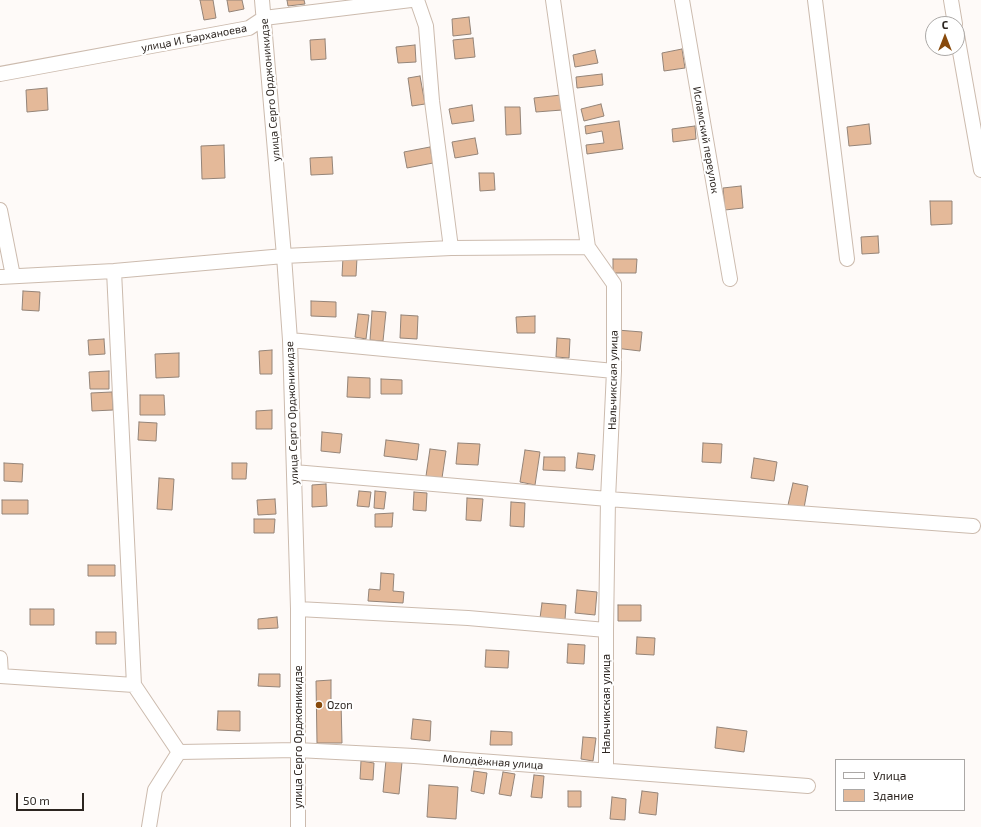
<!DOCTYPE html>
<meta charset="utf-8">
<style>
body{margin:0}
#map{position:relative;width:981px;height:827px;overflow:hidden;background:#fefaf8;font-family:"Exo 2",sans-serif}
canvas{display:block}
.legend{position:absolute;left:835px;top:759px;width:130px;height:52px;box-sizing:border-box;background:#fff;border:1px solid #aba8a6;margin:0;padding:5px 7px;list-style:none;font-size:12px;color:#2c2520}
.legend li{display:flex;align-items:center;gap:8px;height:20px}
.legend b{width:20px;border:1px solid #aba8a6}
.north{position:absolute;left:925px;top:16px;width:40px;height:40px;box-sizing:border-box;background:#fff;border:1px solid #aba8a6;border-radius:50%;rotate:0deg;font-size:11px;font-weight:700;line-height:16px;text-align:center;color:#2c2520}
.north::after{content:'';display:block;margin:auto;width:14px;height:18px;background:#884a0c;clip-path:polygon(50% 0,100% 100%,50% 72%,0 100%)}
.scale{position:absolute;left:16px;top:793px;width:68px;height:18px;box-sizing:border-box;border:2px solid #2c2520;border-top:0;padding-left:5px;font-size:12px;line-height:14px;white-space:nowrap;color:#2c2520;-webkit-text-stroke:3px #fff;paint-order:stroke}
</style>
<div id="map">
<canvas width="981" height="827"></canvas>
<ul class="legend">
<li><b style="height:5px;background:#fff"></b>Улица</li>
<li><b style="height:11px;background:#e4b999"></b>Здание</li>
</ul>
<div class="north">С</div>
<div class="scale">50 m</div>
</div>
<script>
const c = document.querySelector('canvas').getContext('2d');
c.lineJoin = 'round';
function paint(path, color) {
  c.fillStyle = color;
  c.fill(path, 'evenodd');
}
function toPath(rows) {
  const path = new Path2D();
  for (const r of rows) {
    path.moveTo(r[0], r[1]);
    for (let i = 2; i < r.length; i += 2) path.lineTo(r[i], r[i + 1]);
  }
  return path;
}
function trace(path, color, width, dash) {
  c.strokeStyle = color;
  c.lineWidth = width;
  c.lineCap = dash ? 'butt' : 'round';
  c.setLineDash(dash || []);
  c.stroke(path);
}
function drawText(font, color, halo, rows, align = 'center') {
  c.font = font + ' "Exo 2",sans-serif';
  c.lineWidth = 4;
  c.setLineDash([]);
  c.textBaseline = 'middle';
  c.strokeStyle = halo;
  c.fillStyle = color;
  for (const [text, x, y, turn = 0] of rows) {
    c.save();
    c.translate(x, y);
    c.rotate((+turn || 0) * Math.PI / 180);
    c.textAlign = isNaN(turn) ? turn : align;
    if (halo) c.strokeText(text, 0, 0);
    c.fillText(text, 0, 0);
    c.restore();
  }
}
const building = toPath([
 [200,0,213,0,216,18,204,20,200,0],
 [227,0,242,0,244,9,229,12,227,0],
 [287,0,304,0,305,4,288,6,287,0],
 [469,17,471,34,453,36,452,19,469,17],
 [473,38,475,57,455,59,453,40,473,38],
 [325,39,326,59,311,60,310,40,325,39],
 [415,45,416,62,398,63,396,47,415,45],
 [682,49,685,68,664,71,662,53,682,49],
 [595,50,598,63,575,67,573,55,595,50],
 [602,74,603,85,577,88,576,77,602,74],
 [420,76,425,104,412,106,408,78,420,76],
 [47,88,48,110,27,112,26,90,47,88],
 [561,95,562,110,536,112,534,98,561,95],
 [601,104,604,116,584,121,581,109,601,104],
 [472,105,474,121,452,124,449,109,472,105],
 [505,107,520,107,521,134,506,135,505,107],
 [619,121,623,149,587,154,586,145,604,143,602,131,586,134,585,126,619,121],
 [869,124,871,144,849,146,847,127,869,124],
 [695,126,696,139,673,142,672,129,695,126],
 [475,138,478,154,455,158,452,142,475,138],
 [224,145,225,178,202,179,201,146,224,145],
 [430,147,433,163,407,168,404,152,430,147],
 [332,157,333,174,311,175,310,158,332,157],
 [479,173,494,173,495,190,480,191,479,173],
 [741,186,743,208,725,210,723,188,741,186],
 [930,201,952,201,952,224,931,225,930,201],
 [878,236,879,253,862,254,861,237,878,236],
 [343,257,357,258,356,276,342,276,343,257],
 [613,259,637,259,636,273,613,273,613,259],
 [23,291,40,292,39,311,22,310,23,291],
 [311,301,336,302,336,317,311,316,311,301],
 [372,311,386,312,383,341,370,340,372,311],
 [358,314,369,315,366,339,355,337,358,314],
 [401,315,418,316,417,339,400,338,401,315],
 [535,316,535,333,517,333,516,317,535,316],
 [617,330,642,332,640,351,615,348,617,330],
 [557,338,570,339,569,358,556,357,557,338],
 [104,339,105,354,89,355,88,340,104,339],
 [272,350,272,374,260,374,259,351,272,350],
 [179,353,179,377,156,378,155,354,179,353],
 [109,371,109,389,90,389,89,372,109,371],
 [348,377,370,378,370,398,347,397,348,377],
 [381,379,402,380,402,394,381,394,381,379],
 [112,392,113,410,92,411,91,393,112,392],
 [140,395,164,395,165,415,140,415,140,395],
 [272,410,272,429,256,429,256,411,272,410],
 [139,422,157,423,156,441,138,440,139,422],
 [322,432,342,434,340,453,321,451,322,432],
 [386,440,419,444,417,460,384,456,386,440],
 [458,443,480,444,478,465,456,464,458,443],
 [703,443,722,444,721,463,702,462,703,443],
 [430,449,446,451,442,478,426,476,430,449],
 [525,450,540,452,535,485,520,482,525,450],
 [578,453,595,455,593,470,576,468,578,453],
 [544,457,565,457,565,471,543,470,544,457],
 [754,458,777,462,774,481,751,478,754,458],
 [4,463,23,464,22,482,4,481,4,463],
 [232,463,247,463,246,479,232,479,232,463],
 [159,478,174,479,172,510,157,509,159,478],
 [793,483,808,486,804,508,788,505,793,483],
 [326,484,327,506,312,507,312,485,326,484],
 [359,491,371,492,369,507,357,506,359,491],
 [375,491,386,492,384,509,374,508,375,491],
 [414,492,427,493,426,511,413,510,414,492],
 [467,498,483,499,481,521,466,520,467,498],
 [275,499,276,514,258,515,257,500,275,499],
 [2,500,28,500,28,514,2,514,2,500],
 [511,502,525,503,524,527,510,526,511,502],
 [393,513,392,527,375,527,375,514,393,513],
 [254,519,275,519,274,533,254,533,254,519],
 [88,565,115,565,115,576,88,576,88,565],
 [381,573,394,574,393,591,404,592,403,603,368,601,369,589,380,590,381,573],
 [577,590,597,592,595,615,575,613,577,590],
 [542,603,566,605,565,620,540,618,542,603],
 [618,605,641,605,641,621,618,621,618,605],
 [30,609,54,609,54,625,30,625,30,609],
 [277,617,278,628,258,629,258,619,277,617],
 [96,632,116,632,116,644,96,644,96,632],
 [637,637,655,638,654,655,636,654,637,637],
 [568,644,585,645,584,664,567,663,568,644],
 [486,650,509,651,508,668,485,667,486,650],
 [259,674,280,674,280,687,258,686,259,674],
 [331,680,331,703,341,702,342,743,317,743,316,681,331,680],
 [218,711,240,711,240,731,217,730,218,711],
 [413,719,431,721,430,741,411,739,413,719],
 [717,727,747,731,744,752,715,748,717,727],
 [491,731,512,732,512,745,490,745,491,731],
 [583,737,596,738,593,761,581,759,583,737],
 [386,760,402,762,399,794,383,792,386,760],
 [361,761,374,763,373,780,360,779,361,761],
 [474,771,487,773,484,794,471,791,474,771],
 [503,772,515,774,511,796,499,794,503,772],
 [534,775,544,776,542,798,531,797,534,775],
 [429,785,458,787,456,819,427,817,429,785],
 [568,791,581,791,581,807,568,807,568,791],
 [642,791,658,793,656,815,639,813,642,791],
 [612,797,626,799,625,820,610,819,612,797]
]);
paint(building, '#e4b999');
trace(building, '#948478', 1);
const minor = toPath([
 [262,0,284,256,290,340,298,609,298,827],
 [417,0,426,26,432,101,451,248],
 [553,0,588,247,614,284,614,371,608,499,606,630,606,770],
 [682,0,730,279],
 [815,0,847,259],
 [951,0,955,24],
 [957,35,981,170],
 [0,74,249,28,264,18,411,0],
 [0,210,13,276],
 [114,271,134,685,179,752],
 [0,277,114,271,284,256,451,248,588,247],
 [290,340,614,371],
 [294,472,608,499,973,526],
 [298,609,468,618,606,630],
 [0,658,1,676],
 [0,676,134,685],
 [179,752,297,750,414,756,808,786],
 [149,827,155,790,179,752]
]);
trace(minor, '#ccbbae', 16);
trace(minor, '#fff', 14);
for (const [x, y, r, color] of [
 [319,705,4,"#884a0c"]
]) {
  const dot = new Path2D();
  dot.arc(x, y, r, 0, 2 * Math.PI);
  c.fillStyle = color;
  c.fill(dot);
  trace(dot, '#fff', 1.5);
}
drawText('11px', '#2c2520', '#fff', [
 ["улица И. Барханоева",194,38,-11],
 ["улица Серго Орджоникидзе",270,90,-95],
 ["Исламский переулок",706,140,80],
 ["Нальчикская улица",613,380,-89],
 ["улица Серго Орджоникидзе",292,413,-92],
 ["Нальчикская улица",606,704,-90],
 ["улица Серго Орджоникидзе",298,737,-90],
 ["Молодёжная улица",493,762,4]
]);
drawText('11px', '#2c2520', '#fff', [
 ["Ozon",327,705]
], 'left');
</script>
